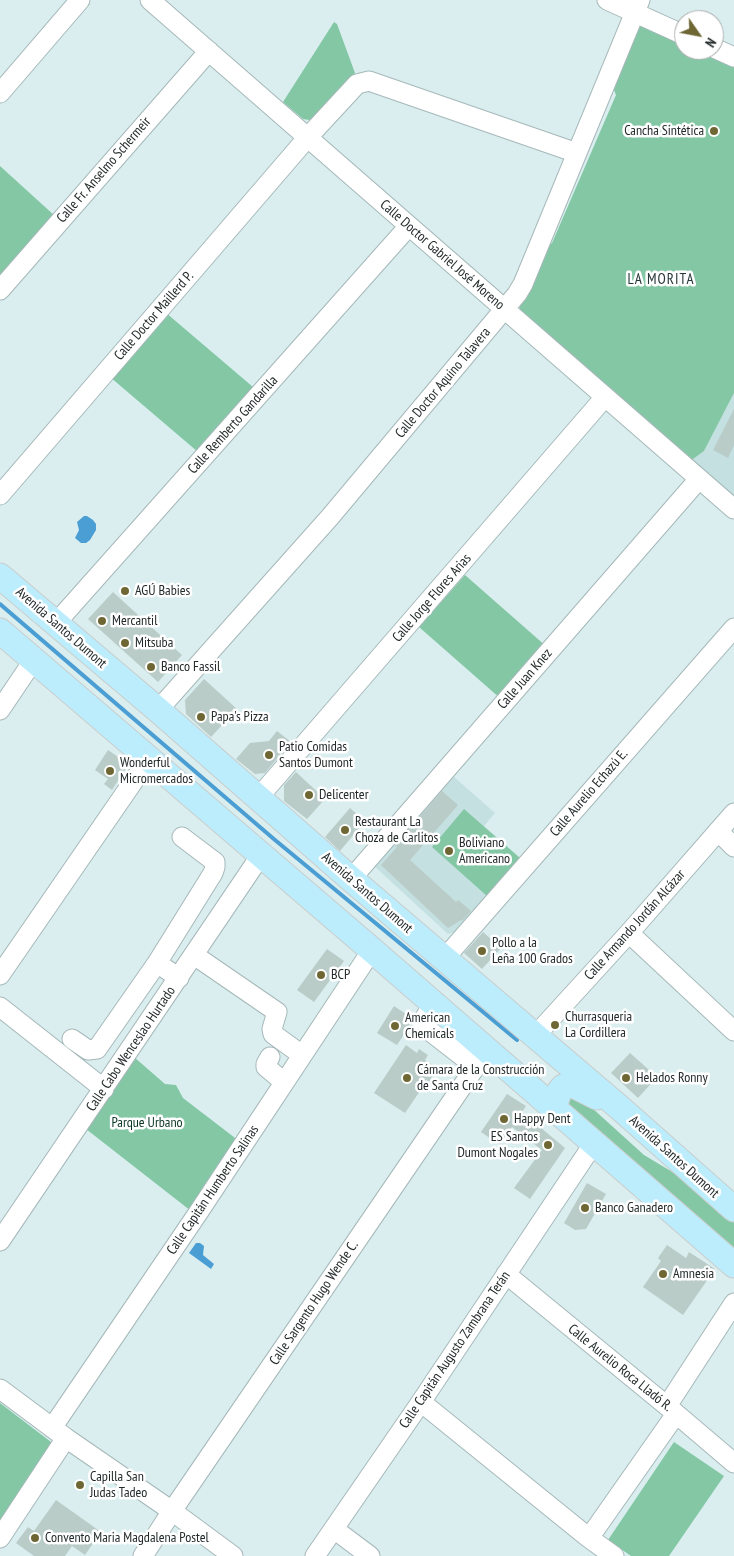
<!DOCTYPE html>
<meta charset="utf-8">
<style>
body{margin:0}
#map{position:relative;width:734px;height:1556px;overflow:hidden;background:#daeeef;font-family:"PT Sans Narrow",sans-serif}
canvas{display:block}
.north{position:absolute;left:674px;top:10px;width:50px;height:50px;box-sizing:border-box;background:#fff;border:1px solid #a7aaaa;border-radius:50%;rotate:123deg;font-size:14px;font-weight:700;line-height:20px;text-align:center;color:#232a2a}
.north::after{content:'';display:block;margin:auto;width:18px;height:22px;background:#6e6734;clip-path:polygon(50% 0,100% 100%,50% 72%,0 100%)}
</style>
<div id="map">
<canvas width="734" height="1556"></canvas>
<div class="north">N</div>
</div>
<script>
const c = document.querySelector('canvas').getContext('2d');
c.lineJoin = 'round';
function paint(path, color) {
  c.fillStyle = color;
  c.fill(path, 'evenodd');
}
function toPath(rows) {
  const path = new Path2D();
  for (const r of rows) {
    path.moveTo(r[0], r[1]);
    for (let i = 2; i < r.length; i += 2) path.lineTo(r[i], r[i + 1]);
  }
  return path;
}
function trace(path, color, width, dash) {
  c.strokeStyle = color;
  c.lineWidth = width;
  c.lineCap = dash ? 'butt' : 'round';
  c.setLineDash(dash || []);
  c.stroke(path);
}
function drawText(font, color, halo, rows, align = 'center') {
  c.font = font + ' "PT Sans Narrow",sans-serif';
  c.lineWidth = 5;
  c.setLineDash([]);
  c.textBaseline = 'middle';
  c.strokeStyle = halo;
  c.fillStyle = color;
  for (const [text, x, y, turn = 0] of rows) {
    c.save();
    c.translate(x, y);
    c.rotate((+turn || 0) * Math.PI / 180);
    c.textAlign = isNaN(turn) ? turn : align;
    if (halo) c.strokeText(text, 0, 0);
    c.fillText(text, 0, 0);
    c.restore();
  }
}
paint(toPath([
 [734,393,734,498,689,462,704,451],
 [453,776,495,813,484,826,520,858,458,931,448,934,373,865]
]), '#c4e0e1');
paint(toPath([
 [334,22,337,24,355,73,318,117,309,120,303,119,283,102],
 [649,25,684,41,684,50,703,50,734,64,734,393,704,451,689,462,521,316,519,303,541,250,552,243,616,95,610,80,631,32,641,26],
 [0,166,55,216,0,280],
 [165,312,253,387,198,452,110,377],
 [465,575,547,647,501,699,419,627],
 [464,809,520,858,487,896,432,847],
 [134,1057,165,1084,176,1085,183,1098,239,1141,191,1211,86,1129],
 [571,1097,581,1098,644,1155,684,1179,734,1221,734,1253,567,1104],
 [0,1403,51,1442,49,1454,0,1528],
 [674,1442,724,1476,669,1556,631,1556,608,1540]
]), '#84c7a5');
paint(toPath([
 [84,516,87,516,93,520,96,524,96,530,90,540,86,543,81,543,75,538,79,530,77,522],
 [196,1243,200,1243,204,1246,203,1255,214,1264,211,1269,189,1253]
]), '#4b9ed3');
trace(toPath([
 [0,604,275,840,517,1040]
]), '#4b9ed3', 4);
paint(toPath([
 [734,409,734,445,728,458,713,450],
 [113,592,182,655,158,682,88,619],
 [204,679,237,709,211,737,186,714,185,700],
 [277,731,291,742,265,773,255,774,236,759,250,743,269,741],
 [108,750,121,759,123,757,130,762,112,790,104,784,108,779,95,770],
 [296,772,325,799,307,819,284,801,284,785],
 [442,791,458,805,410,860,456,902,458,900,471,911,462,921,461,920,448,928,381,865,397,847,395,845],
 [350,808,365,821,340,851,325,837],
 [483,932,501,948,482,969,464,953],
 [327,949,344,961,314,1002,297,990],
 [394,1006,412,1018,411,1024,397,1045,377,1033],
 [406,1045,417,1053,419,1049,428,1055,425,1060,434,1066,436,1070,422,1093,420,1091,405,1113,374,1093],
 [630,1053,657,1077,638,1098,611,1073],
 [507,1094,526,1106,522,1112,565,1148,530,1199,514,1188,542,1150,512,1127,500,1145,481,1132],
 [587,1183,606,1194,586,1229,575,1230,564,1223],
 [667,1245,686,1258,689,1252,715,1269,683,1315,643,1287,661,1261,658,1258],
 [56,1500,101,1532,85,1555,72,1546,65,1556,34,1556,16,1543,28,1527,34,1531]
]), '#baccc8');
const minor = toPath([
 [150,0,734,509],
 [607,0,684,35],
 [714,48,734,57],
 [0,93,80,0],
 [0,290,209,51],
 [0,495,308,137,357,84,369,81,577,153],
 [56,623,409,226],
 [0,710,33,661],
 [158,710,330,517,517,294,523,284,640,0],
 [258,798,605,397],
 [718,831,734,847],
 [351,879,699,479],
 [629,933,734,1031],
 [194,955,277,1012,272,1029,273,1034,302,1055],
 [444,959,734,628],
 [0,975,148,760],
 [179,978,157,963,213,873,215,867,215,862,182,837],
 [434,1003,422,1022,422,1025,476,1067],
 [0,1007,104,1089],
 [535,1036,629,933,734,813],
 [72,1039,88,1050,97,1049,157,963],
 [270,1057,266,1064,266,1067,284,1082],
 [0,1241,261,855],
 [506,1274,667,1406,734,1463],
 [0,1389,66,1438,172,1511,233,1556],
 [421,1402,589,1538,614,1556],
 [667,1406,734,1303],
 [52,1428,198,1213,372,950],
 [334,1529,370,1556],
 [0,1538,66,1438],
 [589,1538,676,1414],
 [143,1556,172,1511,487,1050],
 [315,1556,421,1402,594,1143]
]);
const major = toPath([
 [0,576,158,710,351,879,620,1108,734,1209],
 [0,631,372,950,734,1265],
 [554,1107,559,1092,563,1087,568,1085,573,1085,597,1097]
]);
trace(minor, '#a6b8b9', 21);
trace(major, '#cacccc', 27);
trace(minor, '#fff', 19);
trace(major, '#bcedfd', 25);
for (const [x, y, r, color] of [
 [714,131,5,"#6e6734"],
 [125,591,5,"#6e6734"],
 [102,621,5,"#6e6734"],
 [125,643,5,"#6e6734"],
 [151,667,5,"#6e6734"],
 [201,717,5,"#6e6734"],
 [269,755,5,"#6e6734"],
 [110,771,5,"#6e6734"],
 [309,795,5,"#6e6734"],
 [345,830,5,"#6e6734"],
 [449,851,5,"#6e6734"],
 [482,951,5,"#6e6734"],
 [321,975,5,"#6e6734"],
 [555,1025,5,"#6e6734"],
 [395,1026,5,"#6e6734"],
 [407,1078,5,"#6e6734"],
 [626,1078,5,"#6e6734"],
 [504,1119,5,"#6e6734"],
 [548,1145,5,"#6e6734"],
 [585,1208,5,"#6e6734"],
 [663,1274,5,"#6e6734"],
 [80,1485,5,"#6e6734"],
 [35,1538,5,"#6e6734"]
]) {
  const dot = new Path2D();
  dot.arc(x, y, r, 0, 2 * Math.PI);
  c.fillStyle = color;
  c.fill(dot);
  trace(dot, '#fff', 2);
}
drawText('14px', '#232a2a', '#fff', [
 ["Cancha Sintética",704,131,"right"],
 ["AGÚ Babies",135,591],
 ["Mercantil",112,621],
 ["Mitsuba",135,643],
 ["Banco Fassil",161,667],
 ["Papa's Pizza",211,717],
 ["Patio Comidas",279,747],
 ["Santos Dumont",279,763],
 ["Wonderful",120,763],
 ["Micromercados",120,779],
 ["Delicenter",319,795],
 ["Restaurant La",355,822],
 ["Choza de Carlitos",355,838],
 ["Boliviano",459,843],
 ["Americano",459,859],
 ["Pollo a la",492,943],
 ["Leña 100 Grados",492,959],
 ["BCP",331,975],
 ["Churrasqueria",565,1017],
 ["La Cordillera",565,1033],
 ["American",405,1018],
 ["Chemicals",405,1034],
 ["Cámara de la Construcción",417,1070],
 ["de Santa Cruz",417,1086],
 ["Helados Ronny",636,1078],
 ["Happy Dent",514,1119],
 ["ES Santos",538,1137,"right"],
 ["Dumont Nogales",538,1153,"right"],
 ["Banco Ganadero",595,1208],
 ["Amnesia",673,1274],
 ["Capilla San",90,1477],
 ["Judas Tadeo",90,1493],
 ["Convento Maria Magdalena Postel",45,1538]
], 'left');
drawText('14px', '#232a2a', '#fff', [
 ["Calle Fr. Anselmo Schermeir",104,170,-49],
 ["Calle Doctor Gabriel José Moreno",442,255,41],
 ["Calle Doctor Maillerd P.",154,316,-49],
 ["Calle Doctor Aquino Talavera",443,383,-50],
 ["Calle Remberto Gandarilla",233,425,-48],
 ["Calle Jorge Flores Arias",432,598,-49],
 ["Avenida Santos Dumont",61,628,41],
 ["Calle Juan Knez",525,679,-49],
 ["Calle Aurelio Echazú E.",589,793,-49],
 ["Avenida Santos Dumont",367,893,41],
 ["Calle Armando Jordán Alcázar",635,925,-48],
 ["Calle Cabo Wenceslao Hurtado",131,1049,-56],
 ["Avenida Santos Dumont",674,1157,42],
 ["Calle Capitán Humberto Salinas",213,1190,-56],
 ["Calle Sargento Hugo Wende C.",314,1303,-56],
 ["Calle Capitán Augusto Zambrana Terán",455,1350,-56],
 ["Calle Aurelio Roca Lladó R.",620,1368,39]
]);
drawText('14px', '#083422', '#fff', [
 ["Parque Urbano",147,1123]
]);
c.letterSpacing = '1px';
drawText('15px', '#273738', '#fff', [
 ["LA MORITA",661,280]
]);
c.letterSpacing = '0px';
</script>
